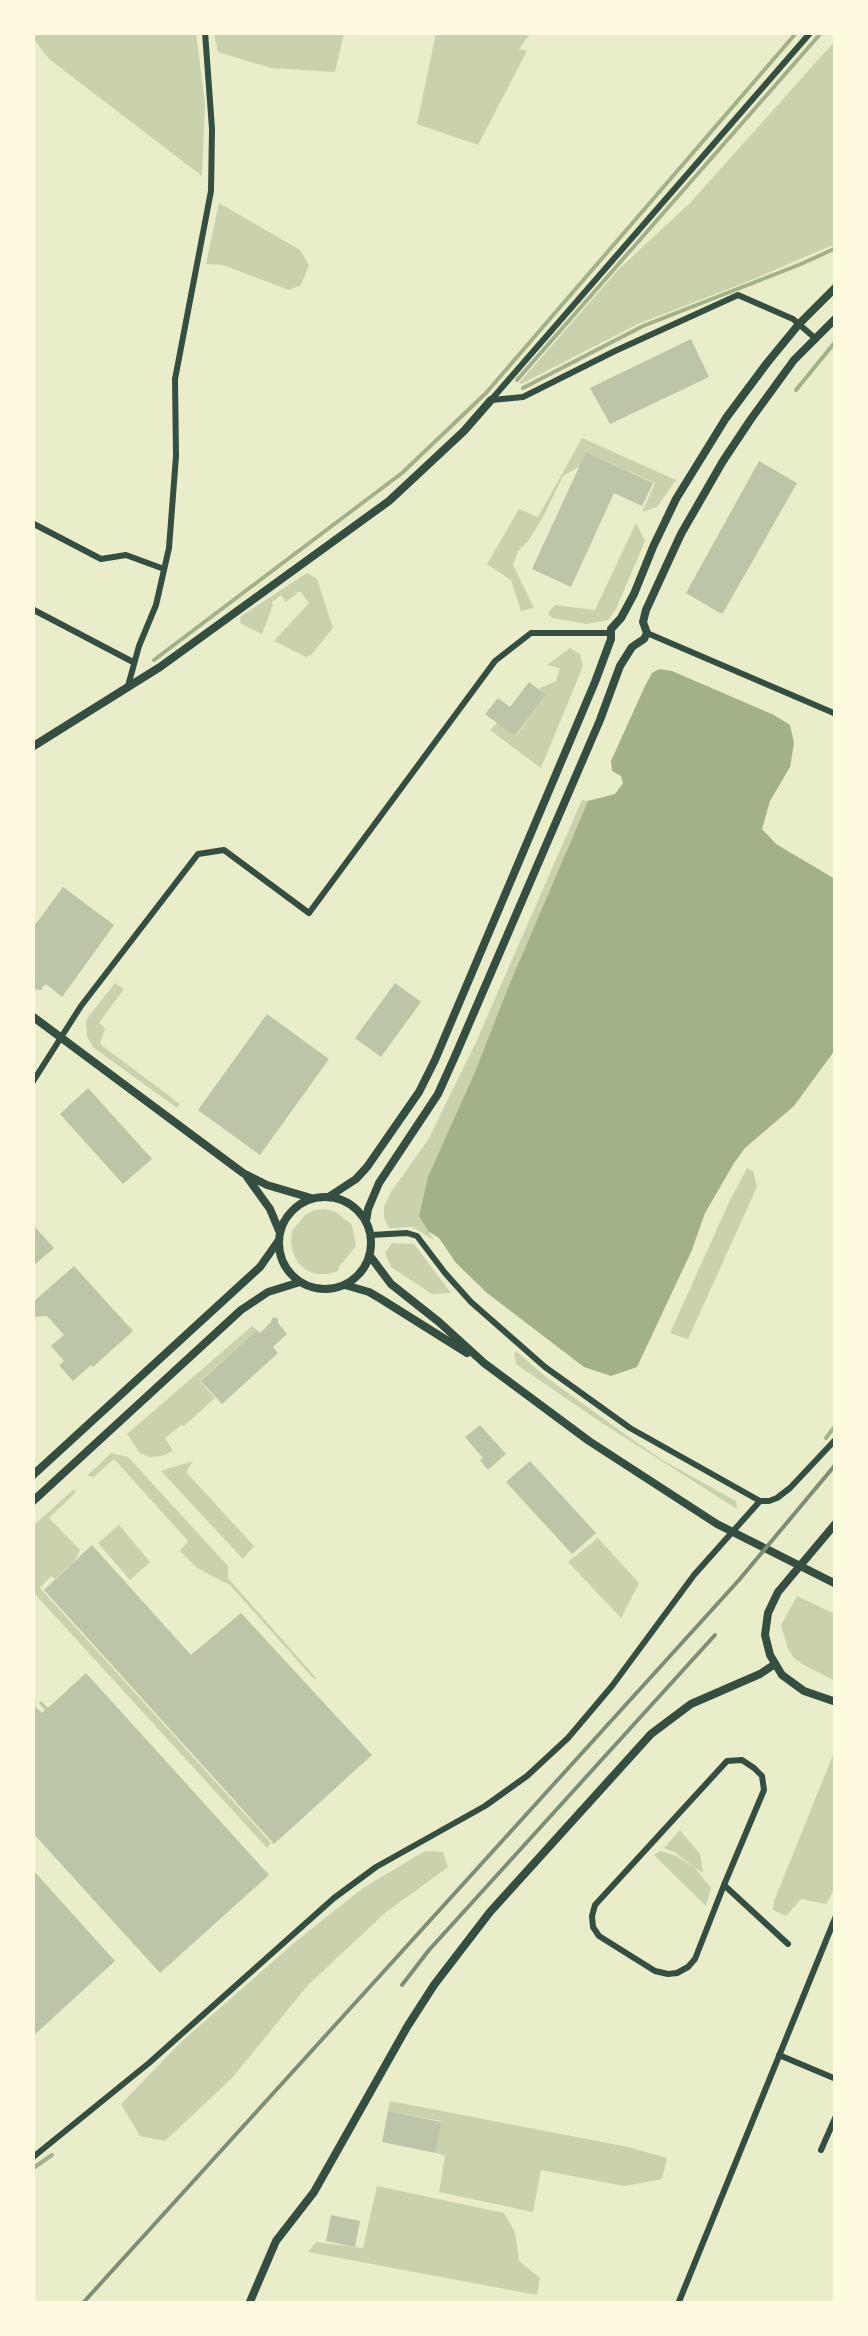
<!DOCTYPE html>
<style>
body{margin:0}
#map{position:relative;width:868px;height:2336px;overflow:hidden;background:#e9edc9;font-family:"Space Grotesk",sans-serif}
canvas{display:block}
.frame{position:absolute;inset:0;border:35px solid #fefae0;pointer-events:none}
</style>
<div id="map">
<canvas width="868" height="2336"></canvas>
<div class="frame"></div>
</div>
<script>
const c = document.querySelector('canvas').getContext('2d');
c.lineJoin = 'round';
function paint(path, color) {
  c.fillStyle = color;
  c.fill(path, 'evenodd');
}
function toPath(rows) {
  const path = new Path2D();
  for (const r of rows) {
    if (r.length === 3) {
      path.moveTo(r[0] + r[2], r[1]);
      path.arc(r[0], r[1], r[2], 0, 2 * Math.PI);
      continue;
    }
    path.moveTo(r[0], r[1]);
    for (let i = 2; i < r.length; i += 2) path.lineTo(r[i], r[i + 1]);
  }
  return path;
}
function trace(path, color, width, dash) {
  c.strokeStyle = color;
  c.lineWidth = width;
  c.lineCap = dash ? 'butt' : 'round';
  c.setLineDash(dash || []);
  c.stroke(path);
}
paint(toPath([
 [33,32,196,33,205,104,202,176,49,59,33,38],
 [214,33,214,32,344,33,335,72,271,68,218,52],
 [436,33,531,33,519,49,527,51,478,145,417,124],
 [835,41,835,244,749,281,638,324,521,384,519,383,618,270,690,203],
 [219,203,300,250,309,265,301,285,289,290,223,265,206,264],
 [582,438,676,480,657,507,642,512,655,483,586,452,580,466,563,476,542,519,528,541,518,551,513,565,534,608,521,611,511,580,487,564,519,509,538,517],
 [636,523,645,541,616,609,608,620,587,624,552,618,548,613,555,605,595,610],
 [307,573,317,579,333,628,311,655,306,657,274,641,309,603,300,591,286,602,281,595,272,602,273,605,262,634,241,624,240,617],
 [570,648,580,654,583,666,541,768,490,730,497,723,516,736,546,695,538,689,556,681,560,668,547,665],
 [582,800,588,801,507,990,419,1216,434,1240,412,1227,389,1228,384,1218,384,1207,391,1192,428,1140,476,1042],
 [115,983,124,989,99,1023,105,1028,100,1044,180,1104,177,1108,94,1048,87,1037,86,1020],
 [747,1168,753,1171,757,1187,688,1339,670,1333,730,1200],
 [326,1209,336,1212,352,1225,356,1246,339,1267,338,1271,328,1274,316,1274,306,1270,298,1263,293,1253,291,1242,292,1231,305,1215,315,1210],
 [392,1243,414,1244,451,1293,432,1294,391,1267,385,1253],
 [252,1326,257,1330,200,1381,215,1398,184,1426,181,1425,165,1438,173,1451,162,1456,150,1457,140,1453,127,1434],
 [516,1351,546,1377,629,1437,664,1461,736,1501,737,1509,602,1423,516,1364,514,1354],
 [111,1453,128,1457,228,1566,228,1578,317,1679,313,1678,230,1585,197,1568,180,1551,188,1541,114,1459,94,1477,87,1476],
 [193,1461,186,1472,254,1546,243,1559,161,1471],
 [74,1489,76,1492,49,1518,80,1550,75,1560,55,1579,51,1576,40,1588,271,1843,267,1848,33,1592,33,1526],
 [119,1525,150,1562,130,1580,98,1543],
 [598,1538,639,1583,621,1618,568,1562],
 [797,1596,835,1614,835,1681,804,1665,794,1658,788,1649,781,1625],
 [835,1750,835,1888,826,1904,801,1899,786,1916,773,1910,774,1901],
 [680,1830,700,1854,703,1873,694,1867,711,1888,706,1906,654,1855,660,1851,665,1852,676,1856,693,1867,676,1853,664,1848],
 [425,1851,443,1852,448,1867,385,1913,308,1985,232,2078,165,2141,140,2136,121,2104,180,2043,294,1943,363,1888],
 [390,2101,628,2147,667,2158,662,2179,624,2186,541,2170,533,2212,439,2192,445,2156,436,2153,441,2121,388,2111],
 [377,2186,504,2213,515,2232,519,2261,540,2278,537,2295,308,2252,316,2242,363,2248]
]), '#cad2ad');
paint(toPath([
 [659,669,672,671,774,715,790,725,794,743,790,767,770,801,762,829,776,844,835,879,835,1050,794,1106,745,1148,734,1163,705,1213,692,1250,637,1367,611,1376,584,1367,487,1293,456,1263,439,1238,428,1231,419,1216,428,1177,475,1072,507,990,588,801,615,794,623,783,621,776,612,771,611,761,645,686,652,673]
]), '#a3b18a');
trace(toPath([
 [517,380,822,32],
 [523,388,643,326,801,264,836,248],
 [796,390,836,341],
 [154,660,402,473,486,393,797,32],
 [826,1438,836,1425],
 [32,2169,52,2155]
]), '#a3b18a', 4);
paint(toPath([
 [691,339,709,377,610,424,590,388],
 [586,452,653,483,642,506,614,493,571,587,532,569],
 [759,461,797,483,723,613,720,613,686,593],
 [529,682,546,695,515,736,485,714,498,698,510,707],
 [63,887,114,925,62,997,46,984,42,987,42,990,32,989,32,929],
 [395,983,421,1002,381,1057,355,1038],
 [267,1014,329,1059,260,1155,198,1110],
 [88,1088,152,1159,123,1184,60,1114],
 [32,1224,54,1248,32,1267],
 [74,1266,133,1331,93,1367,91,1365,73,1381,59,1365,64,1361,51,1346,64,1335,47,1316,32,1317,32,1303],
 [273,1317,278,1319,278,1323,287,1334,273,1347,278,1353,222,1404,201,1381,257,1330,260,1333,270,1323],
 [480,1425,506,1454,488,1470,480,1460,483,1458,465,1437],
 [530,1461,596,1533,572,1554,506,1482],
 [92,1545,191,1655,241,1613,372,1755,274,1844,44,1590],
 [86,1673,269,1875,160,1973,32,1832,32,1703,42,1713,45,1710,39,1703,41,1701,48,1708],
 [32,1869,115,1961,32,2037],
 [388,2111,441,2122,436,2153,382,2142],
 [331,2215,360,2221,355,2247,326,2241]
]), '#bcc5a7');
trace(toPath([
 [491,400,811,32],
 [492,400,523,397,615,351,738,295,793,319,816,339],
 [32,523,101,559,126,555,164,569],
 [32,609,133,662],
 [647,633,836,714],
 [128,686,139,646,156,605,169,548,176,456,175,379,211,191,212,129,205,32],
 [32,1083,81,1006,198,854,224,850,309,913,495,661,531,633,610,633],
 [371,1235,407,1233,417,1236,445,1273,471,1302,545,1367,630,1428,760,1501],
 [760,1501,769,1501,777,1498,790,1488,836,1439],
 [724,1885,695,1959,688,1967,677,1973,668,1974,655,1971,599,1936,593,1927,592,1916,595,1905,727,1761,742,1760,754,1768,762,1776,764,1790,724,1885,788,1944],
 [779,2055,836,2079],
 [821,2150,836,2116],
 [32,2158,149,2063,334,1898,376,1867,485,1806,527,1776,568,1738,612,1686,694,1575,760,1501],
 [678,2304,836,1916]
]), '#344e41', 6);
trace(toPath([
 [32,747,160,667,389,501,464,431,491,400],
 [249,2304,276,2241,314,2192,407,2027,434,1985,490,1912,651,1734,691,1704,760,1674,775,1664]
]), '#344e41', 8);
trace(toPath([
 [32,1016,243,1173,267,1185,311,1198],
 [247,1177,270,1209,280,1233],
 [330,1196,356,1179,367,1167,419,1092,435,1060,595,682,611,639,611,629,621,618,634,594,653,547,676,499,726,418,767,363,799,324,836,287],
 [325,1243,46],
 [366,1221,368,1209,379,1183,438,1094,456,1054,600,720,620,666,632,647,644,639,647,633,643,622,646,610,681,534,723,461,751,419,794,360,836,318],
 [370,1256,391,1284,439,1322,484,1363,589,1441,717,1524,836,1584],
 [345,1285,369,1292,381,1299,467,1353],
 [32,1476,260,1267,279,1240],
 [32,1502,241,1310,268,1292,300,1282],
 [836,1523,778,1592,768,1613,765,1635,770,1655,782,1675,804,1691,836,1702]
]), '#344e41', 8);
trace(toPath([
 [402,1985,429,1950,715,1635],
 [82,2304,739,1580,836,1464]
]), '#7c8e77', 4);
</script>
